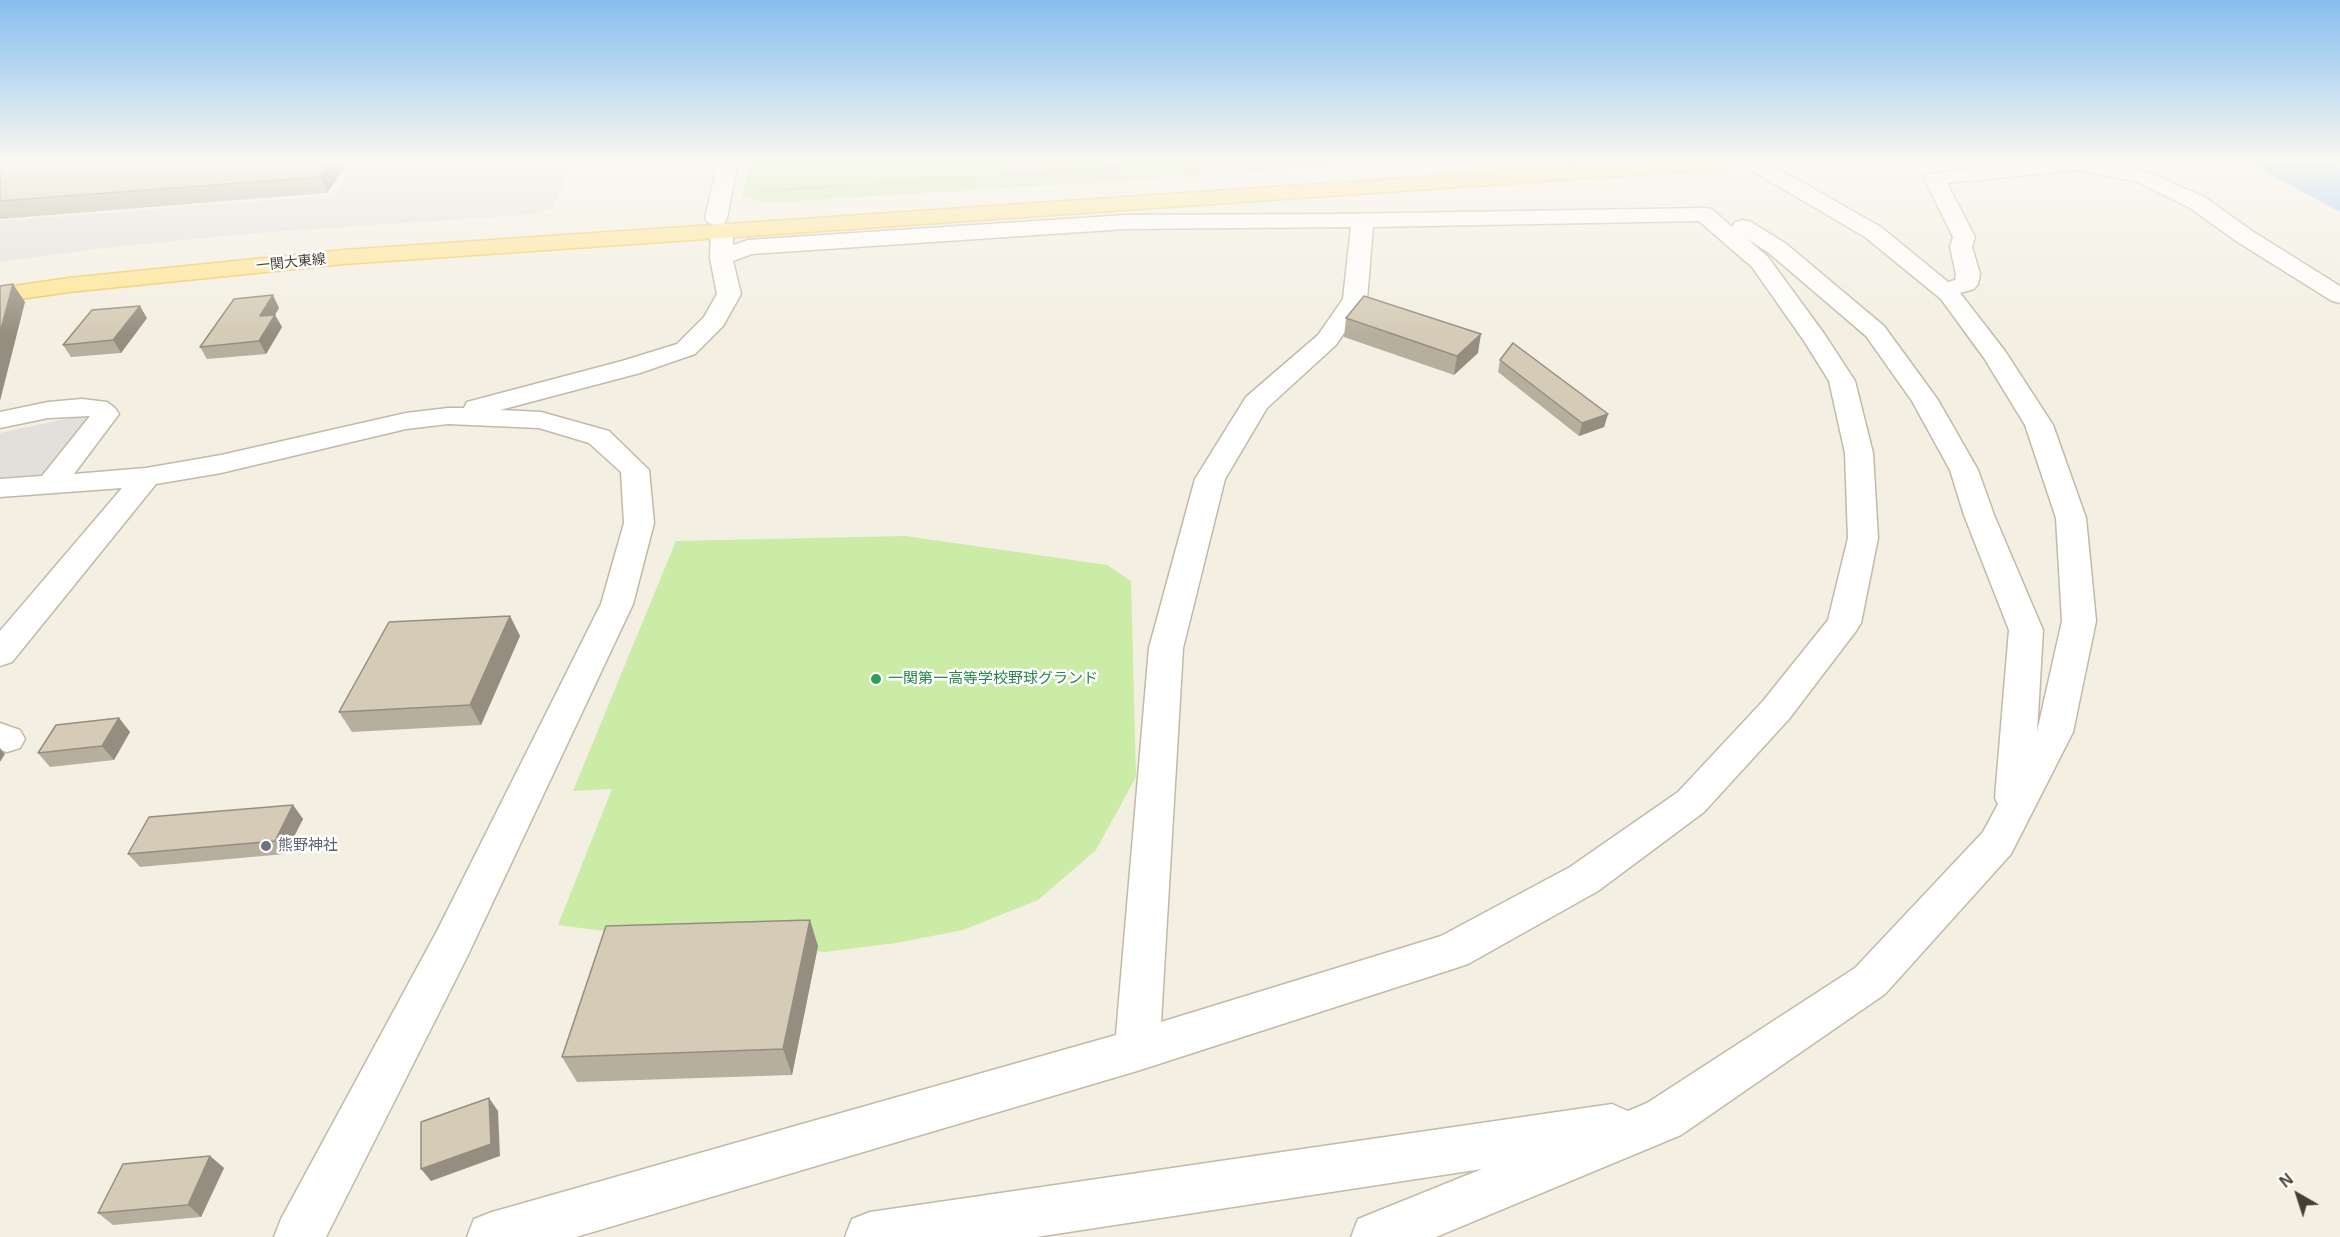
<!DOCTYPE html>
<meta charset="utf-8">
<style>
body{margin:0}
#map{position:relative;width:2340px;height:1237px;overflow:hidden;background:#f3efe2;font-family:Arial,sans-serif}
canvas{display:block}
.north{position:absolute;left:2268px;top:1165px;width:60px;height:60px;-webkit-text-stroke:4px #fff;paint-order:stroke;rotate:321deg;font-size:16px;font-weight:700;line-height:24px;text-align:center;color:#453f32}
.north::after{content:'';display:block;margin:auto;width:21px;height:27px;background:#453f32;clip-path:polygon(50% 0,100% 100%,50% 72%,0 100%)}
</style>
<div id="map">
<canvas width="2340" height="1237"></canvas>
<div class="north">N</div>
</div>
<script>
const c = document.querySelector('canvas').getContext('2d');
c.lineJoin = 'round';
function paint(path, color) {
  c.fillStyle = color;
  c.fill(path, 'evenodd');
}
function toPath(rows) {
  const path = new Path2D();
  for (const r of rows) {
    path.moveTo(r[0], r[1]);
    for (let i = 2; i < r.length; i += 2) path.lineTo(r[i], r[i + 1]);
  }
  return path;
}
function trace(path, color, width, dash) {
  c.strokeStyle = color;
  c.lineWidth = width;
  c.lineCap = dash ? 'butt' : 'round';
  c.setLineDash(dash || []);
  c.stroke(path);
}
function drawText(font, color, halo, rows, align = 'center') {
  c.font = font + ' Arial,"Noto Sans JP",sans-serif';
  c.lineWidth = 5;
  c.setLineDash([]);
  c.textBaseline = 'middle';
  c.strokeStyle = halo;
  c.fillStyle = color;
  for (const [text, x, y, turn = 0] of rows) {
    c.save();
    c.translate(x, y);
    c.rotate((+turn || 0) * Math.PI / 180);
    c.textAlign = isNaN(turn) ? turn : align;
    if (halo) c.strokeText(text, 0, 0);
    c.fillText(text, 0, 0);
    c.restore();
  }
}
paint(toPath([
 [749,162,1417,162,765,203,742,197],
 [905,536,1107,565,1131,581,1136,777,1096,850,1038,900,963,930,896,943,824,952,695,943,558,925,612,789,573,791,676,541]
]), '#caeca6');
paint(toPath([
 [355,162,578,162,569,170,553,208,525,215,256,233,104,248,0,262,0,221,335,195],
 [79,416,95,421,43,482,0,484,0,433]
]), '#e3e0dc');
paint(toPath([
 [2247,162,2328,162,2340,168,2340,212]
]), '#97ccf7');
const minor = toPath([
 [718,162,738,162,727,218,724,223,716,225,708,223,705,218,718,162],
 [1741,162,1766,162,1881,227,1948,282,1955,280,1956,274,1950,247,1953,237,1924,178,1927,174,2034,162,2098,162,2151,173,2206,198,2252,231,2340,286,2340,303,2332,301,2236,241,2190,208,2138,182,2077,170,1947,183,1975,237,1972,247,1980,274,1978,284,1974,289,1960,293,2005,351,2053,425,2086,518,2096,621,2073,732,2011,854,1885,994,1681,1135,1436,1237,1351,1237,1358,1219,1482,1169,1036,1237,845,1237,852,1219,870,1212,1612,1104,1628,1111,1647,1103,1855,968,1983,832,1998,804,1995,798,2009,630,1964,515,1950,470,1912,401,1866,336,1769,253,1746,238,1768,257,1825,335,1855,381,1873,453,1878,538,1861,623,1856,631,1789,719,1704,812,1598,891,1468,964,1453,969,1137,1071,576,1237,467,1237,474,1219,492,1212,1116,1035,1149,648,1195,479,1246,397,1318,335,1343,299,1351,227,1126,229,752,254,733,261,741,294,723,326,695,354,640,373,500,410,541,412,609,431,649,470,654,523,633,604,467,957,326,1237,274,1237,281,1219,437,931,601,604,624,523,621,472,589,443,539,428,448,424,406,429,221,473,156,484,12,662,0,666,0,631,122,488,0,497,0,479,42,476,90,416,48,418,0,428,0,412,48,402,82,399,107,402,115,408,119,414,74,474,146,468,221,455,406,413,448,408,464,408,467,402,622,361,677,344,704,317,717,294,710,258,711,230,714,225,722,223,730,225,733,230,733,245,748,240,1126,215,1337,214,1704,208,1712,209,1732,227,1735,222,1743,220,1751,222,1785,243,1884,326,1938,400,1978,470,1994,515,2043,630,2037,732,2062,621,2056,518,2025,425,1984,358,1941,299,1865,237,1744,166,1741,162],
 [1699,221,1752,267,1804,341,1829,381,1845,453,1848,538,1828,620,1763,701,1678,792,1570,867,1441,936,1161,1022,1183,648,1225,479,1267,408,1336,345,1367,299,1373,227,1699,221],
 [0,723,20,730,25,739,20,748,7,752,0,750,0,723]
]);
const major = toPath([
 [1643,162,1743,162,1740,166,1733,168,344,264,69,292,0,302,0,288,69,278,344,250,1643,162]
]);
trace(minor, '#c2baa7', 3);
trace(major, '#efc754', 3);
trace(toPath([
 [818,162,899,162],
 [1112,162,1115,166,1115,182],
 [1179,162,1188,166,1197,177],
 [1905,162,1915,168],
 [762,191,1102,170,1115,166]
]), '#c3b494', 2, [2, 2]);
paint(minor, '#fff');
paint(major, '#ffe48f');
paint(toPath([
 [0,162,348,162,327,193,0,219],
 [279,308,275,315,282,327,266,354,207,359,200,347],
 [147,318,121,353,71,357,63,345],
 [1346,318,1478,353,1454,375,1344,337],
 [1500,360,1608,414,1604,427,1579,436,1498,372],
 [510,616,520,636,481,725,352,732,339,712],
 [119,718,130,732,114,760,50,767,38,753],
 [293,805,303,819,285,854,140,867,128,854],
 [818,946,792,1075,577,1082,562,1057],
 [210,1156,224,1168,201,1217,113,1225,98,1213]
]), '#b7af9d');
paint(toPath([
 [330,162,348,162,327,193,320,177],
 [13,284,25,302,0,401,0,333],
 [273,295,279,308,266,329,260,316],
 [140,306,147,318,121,353,113,340],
 [275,315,282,327,266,354,259,341],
 [1481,334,1478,353,1454,375,1457,356],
 [1608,414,1604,427,1579,436,1582,423],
 [510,616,520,636,481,725,470,705],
 [119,718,130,732,114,760,102,746],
 [0,748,5,754,0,762],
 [293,805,303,819,285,854,275,841],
 [810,920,818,946,792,1075,783,1049],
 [489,1098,498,1111,500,1156,431,1181,421,1169],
 [210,1156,224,1168,201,1217,188,1205]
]), '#958e80');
const building = toPath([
 [0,162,330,162,320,177,0,201,0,162],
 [13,284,0,333,0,286,13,284],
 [273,295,260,316,275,315,259,341,200,347,234,299,273,295],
 [1364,296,1481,334,1457,356,1346,318,1364,296],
 [140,306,113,340,63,345,92,310,140,306],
 [1513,343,1608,414,1582,423,1500,360,1513,343],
 [510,616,470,705,339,712,389,622,510,616],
 [119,718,102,746,38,753,56,725,119,718],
 [293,805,275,841,128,854,149,817,293,805],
 [810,920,783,1049,562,1057,606,926,810,920],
 [489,1098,491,1144,421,1169,421,1122,489,1098],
 [210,1156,188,1205,98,1213,123,1164,210,1156]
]);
paint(building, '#d5cbb7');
trace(building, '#958e80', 1.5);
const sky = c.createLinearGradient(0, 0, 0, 335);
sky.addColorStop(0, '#87beee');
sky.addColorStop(0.48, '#faf8f2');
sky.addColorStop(1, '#faf8f200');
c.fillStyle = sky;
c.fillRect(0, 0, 2340, 335);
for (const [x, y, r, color] of [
 [876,679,6,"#2e9e5b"],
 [266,846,6,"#6b7280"]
]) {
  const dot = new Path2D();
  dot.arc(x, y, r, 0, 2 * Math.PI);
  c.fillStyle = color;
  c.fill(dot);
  trace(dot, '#fff', 2);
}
drawText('14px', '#453f32', '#fff', [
 ["一関大東線",291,263,-6]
]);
drawText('15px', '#27864d', '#fff', [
 ["一関第一高等学校野球グランド",888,679]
], 'left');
drawText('15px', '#5b616d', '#fff', [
 ["熊野神社",278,846]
], 'left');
</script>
